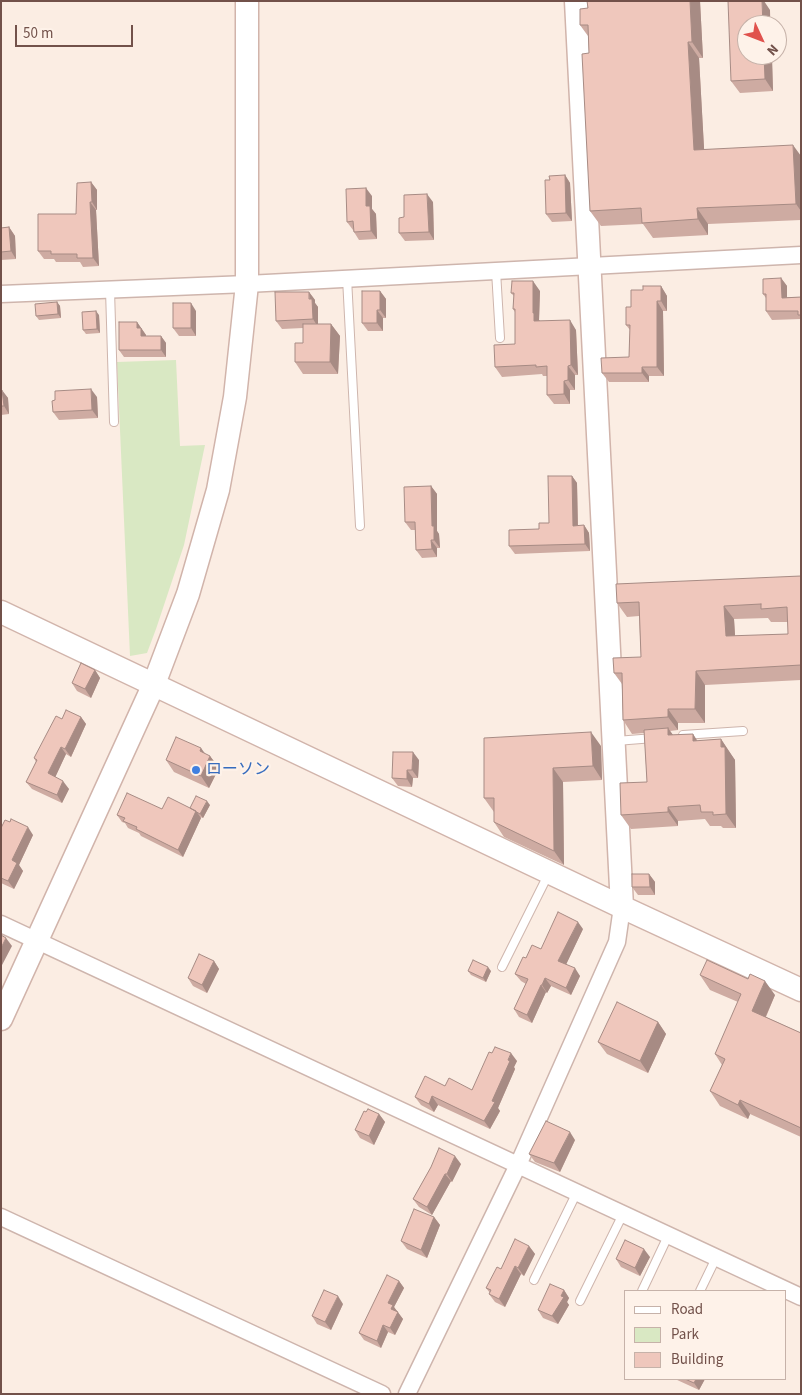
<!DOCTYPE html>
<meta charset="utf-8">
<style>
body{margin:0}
#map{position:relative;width:802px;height:1395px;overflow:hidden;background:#fbede3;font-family:"Source Sans 3",sans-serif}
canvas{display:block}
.frame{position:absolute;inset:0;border:2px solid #72514a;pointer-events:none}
.legend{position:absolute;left:624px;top:1290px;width:162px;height:90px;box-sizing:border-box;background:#fef2e9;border:1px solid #c6b2a9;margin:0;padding:6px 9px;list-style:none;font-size:15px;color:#72514a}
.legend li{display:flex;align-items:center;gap:10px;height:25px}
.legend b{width:25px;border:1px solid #c6b2a9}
.north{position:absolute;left:737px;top:15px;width:50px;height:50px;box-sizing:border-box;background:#fef2e9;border:1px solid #c6b2a9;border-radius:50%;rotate:133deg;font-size:14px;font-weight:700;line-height:20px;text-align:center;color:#72514a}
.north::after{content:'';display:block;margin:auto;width:18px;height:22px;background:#e0524d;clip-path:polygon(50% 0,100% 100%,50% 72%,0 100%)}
.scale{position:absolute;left:15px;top:25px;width:118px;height:22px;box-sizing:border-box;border:2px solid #72514a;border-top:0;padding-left:6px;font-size:15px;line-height:18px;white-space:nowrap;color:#72514a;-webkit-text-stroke:4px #fef2e9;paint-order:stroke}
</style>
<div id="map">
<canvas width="802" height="1395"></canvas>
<div class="frame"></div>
<ul class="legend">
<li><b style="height:6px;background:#fff"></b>Road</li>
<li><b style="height:14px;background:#d9e8c3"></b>Park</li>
<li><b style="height:14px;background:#efc7bc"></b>Building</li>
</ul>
<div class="north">N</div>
<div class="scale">50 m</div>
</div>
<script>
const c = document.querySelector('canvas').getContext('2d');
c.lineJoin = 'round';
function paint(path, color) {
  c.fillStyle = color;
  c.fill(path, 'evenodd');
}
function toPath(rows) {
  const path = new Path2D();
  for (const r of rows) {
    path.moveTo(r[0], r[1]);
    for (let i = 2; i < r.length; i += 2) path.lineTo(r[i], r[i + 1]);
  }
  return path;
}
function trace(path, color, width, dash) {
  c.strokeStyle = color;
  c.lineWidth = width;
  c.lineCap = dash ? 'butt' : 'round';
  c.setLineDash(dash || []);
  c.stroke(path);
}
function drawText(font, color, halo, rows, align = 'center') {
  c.font = font + ' "Source Sans 3","Noto Sans JP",sans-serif';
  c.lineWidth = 4.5;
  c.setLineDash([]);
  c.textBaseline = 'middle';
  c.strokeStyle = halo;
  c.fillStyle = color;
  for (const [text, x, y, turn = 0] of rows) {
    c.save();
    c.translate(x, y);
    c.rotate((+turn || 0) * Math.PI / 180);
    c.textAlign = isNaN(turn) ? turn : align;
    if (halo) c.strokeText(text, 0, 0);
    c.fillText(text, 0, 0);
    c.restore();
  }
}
paint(toPath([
 [176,360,180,446,205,445,184,545,156,629,147,653,130,656,117,362]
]), '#d9e8c3');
const lane = toPath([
 [496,271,500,338],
 [347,278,360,526],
 [110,290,114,422],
 [683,735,743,731],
 [616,741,654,738],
 [502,967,548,875],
 [534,1280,577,1192],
 [642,1291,668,1236],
 [700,1291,716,1258],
 [580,1301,623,1214]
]);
const street = toPath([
 [1,294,247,284,801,255],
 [1,924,801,1297],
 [1,1217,382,1394],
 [407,1394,518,1165,617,942,622,907]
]);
const secondary = toPath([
 [576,1,622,907],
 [1,612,622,907,801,990],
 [1,1019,154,684,188,594,218,490,235,397,247,284,247,1]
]);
trace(lane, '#ceb5ad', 10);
trace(street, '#ceb5ad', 19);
trace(secondary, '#d1b4ab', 25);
trace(lane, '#fff', 8);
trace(street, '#fff', 16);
trace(secondary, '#fff', 22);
paint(toPath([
 [587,1,700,1,703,58,699,58,704,149,801,156,801,220,708,224,708,235,653,238,643,224,601,226,590,211,589,53,588,36,580,25,588,8],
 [770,10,773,91,740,93,731,81],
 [565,175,570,183,572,221,552,222,546,214,550,180],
 [91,182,97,190,97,210,96,210,99,266,83,267,80,262,56,262,54,259,44,259,38,251,76,214],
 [372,196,372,209,376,214,377,239,359,240,354,232,353,230,347,222],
 [433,202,434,240,405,241,399,233,404,217],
 [9,227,15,236,16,259,1,260,1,228],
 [781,278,787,286,787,297,801,297,801,319,772,320,766,311,766,298,763,294],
 [661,286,667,296,667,311,663,311,664,376,649,376,649,382,609,382,602,373,629,357,630,330,626,325,631,307,643,290],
 [380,291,386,299,386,318,383,318,383,331,368,331,362,323],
 [540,291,539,320,540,321,576,330,578,375,575,375,575,390,570,390,570,404,554,404,547,395,547,376,543,376,542,374,502,377,495,367,515,344,515,312,513,309,514,296,511,293],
 [309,292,315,300,315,303,318,307,318,324,331,324,340,336,338,374,303,374,295,362,303,343,303,328,282,329,276,321],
 [57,302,60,306,61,318,39,320,36,316],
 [196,311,196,336,179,336,173,328],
 [99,315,100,333,86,334,83,330],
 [137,322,146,335,146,336,161,336,166,343,166,357,124,357,119,350],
 [1,390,8,398,9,414,1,415],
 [97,397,98,418,59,420,53,412],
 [572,476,577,483,578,526,584,525,589,533,590,551,515,554,509,546,549,523],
 [431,486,437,494,437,531,439,534,440,548,437,548,437,557,422,558,416,550,415,530,411,530,405,522],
 [801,576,801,680,705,685,705,723,678,723,678,730,670,731,673,735,693,734,697,741,721,739,730,753,735,760,736,828,723,828,721,826,710,826,705,819,678,821,678,826,631,829,621,815,647,782,644,733,632,734,623,720,622,684,614,673,641,657,639,616,627,617,617,603],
 [768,618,771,622,788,622,788,634,735,636,734,619],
 [95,670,100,678,91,698,77,691,72,683],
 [81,717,86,724,71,757,66,754,55,777,69,789,62,803,32,789,26,782,36,762,34,758,62,719],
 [601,746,602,780,563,782,564,865,504,837,494,822,494,812,484,798],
 [205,754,210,756,219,768,209,788,174,772,166,760],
 [419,760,418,778,413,778,412,787,398,786,392,778],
 [210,805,203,818,200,817,201,818,183,857,141,836,139,833,128,828,125,823,122,822,117,815,162,809,190,808],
 [1,828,33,835,19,865,23,871,14,889,1,883],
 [649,874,655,882,655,895,638,895,632,887],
 [583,929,566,964,580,976,571,995,551,986,547,993,546,992,532,1023,519,1017,514,1009,526,984,521,981,515,974,526,958,541,949],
 [214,961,219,969,207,993,193,986,188,978],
 [468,971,491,971,486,982,471,975],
 [700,975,775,995,766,1017,801,1033,801,1137,750,1114,748,1119,720,1106,710,1091,722,1065,715,1054,738,1002,710,990],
 [658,1022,666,1034,648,1073,607,1054,598,1042],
 [492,1053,517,1061,514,1067,515,1069,498,1108,500,1111,490,1129,438,1105,434,1112,421,1105,415,1097,445,1086,472,1090],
 [366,1112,379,1114,385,1122,374,1145,360,1138,355,1130],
 [575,1140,560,1172,535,1162,529,1154],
 [461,1164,452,1182,451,1181,432,1215,419,1207,413,1199,431,1167],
 [434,1217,440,1225,427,1258,407,1249,401,1241],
 [529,1246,535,1254,524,1276,521,1274,505,1307,495,1302,489,1294,490,1293,486,1288,501,1269],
 [650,1257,640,1276,621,1267,616,1259],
 [399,1281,404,1288,394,1307,403,1319,395,1335,388,1332,381,1348,364,1340,359,1333],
 [564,1290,569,1298,567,1302,569,1305,558,1324,543,1318,538,1310],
 [343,1304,331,1330,317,1324,312,1316],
 [675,1379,705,1379,699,1390]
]), '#ceaba2');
paint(toPath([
 [690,1,700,1,703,58,692,42],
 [762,1,764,1,770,10,770,25,763,25],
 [688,42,699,58,705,165,694,150],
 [764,55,772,55,773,91,765,79],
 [793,145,801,156,801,211,796,204],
 [565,175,570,183,572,221,566,213],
 [91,182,97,190,97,210,92,202],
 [366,188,372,196,372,209,376,214,377,239,371,231,366,206],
 [427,194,433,202,434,240,429,232],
 [90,202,96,210,99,266,93,258],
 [697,208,708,224,708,235,698,219],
 [9,227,15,236,16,259,11,251],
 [781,278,787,286,787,306,782,298],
 [533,281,540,291,539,320,541,322,534,321,533,313],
 [661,286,667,296,667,311,661,301],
 [380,291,386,299,386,318,380,310],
 [309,292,315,300,315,303,318,307,318,327,313,319],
 [657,301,663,311,664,376,657,367],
 [57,302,60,306,61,318,58,314],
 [191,303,196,311,196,336,191,328],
 [377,310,383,318,383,331,377,323],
 [96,311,99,315,100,333,97,329],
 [570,320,576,330,578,375,571,365],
 [137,322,146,335,146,343,141,336,137,328],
 [331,324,340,336,338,374,330,362],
 [161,336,166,343,166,357,161,350],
 [568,366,575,375,575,390,568,380],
 [642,367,649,376,649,382,642,373],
 [564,381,570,390,570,404,564,394],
 [91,389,97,397,98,418,92,410],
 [2,390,8,398,9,414,4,406],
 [572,476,577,483,578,534,573,526],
 [431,486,437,494,437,531,439,534,440,548,434,540,432,526],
 [584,525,589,533,590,551,585,544],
 [431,540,437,548,437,557,432,549],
 [724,606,734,619,736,650,726,636],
 [95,670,100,678,91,698,85,689],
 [696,671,705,685,705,723,695,709],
 [668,709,678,723,678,730,668,717],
 [81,717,86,724,71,757,65,749],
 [668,728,678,742,668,735],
 [591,732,601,746,602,780,593,766],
 [693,734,702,748,693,741],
 [721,739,735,760,736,828,726,814],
 [61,747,66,754,54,780,48,773],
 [201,748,209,759,210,756,219,768,209,788,201,776,200,751],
 [413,752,419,760,418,778,412,770],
 [553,768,563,782,564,865,554,851],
 [407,770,413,778,412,787,407,779],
 [63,781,69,789,62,803,57,795],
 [207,801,210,805,203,818,200,814],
 [668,807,678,821,678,826,668,812],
 [196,811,201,818,183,857,178,850],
 [28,827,33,835,19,865,23,871,14,889,8,881,12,860],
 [649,874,655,882,655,895,650,887],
 [578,922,583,929,564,969,558,961],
 [6,938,12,946,1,967,1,948],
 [214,961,219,969,207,993,202,985],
 [488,967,491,971,486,982,483,978],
 [575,968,580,976,571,995,566,988],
 [545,978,551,986,547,993,542,985],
 [765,981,775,995,762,1025,752,1011],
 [541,985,546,992,532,1023,527,1015],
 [658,1022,666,1034,648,1073,640,1061],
 [511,1053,517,1061,514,1067,515,1069,498,1108,500,1111,490,1129,484,1121],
 [432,1096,438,1105,434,1112,429,1104],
 [740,1100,750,1114,748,1119,738,1105],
 [379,1114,385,1122,374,1145,369,1136],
 [570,1132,575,1140,560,1172,554,1163],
 [455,1156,461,1164,452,1182,447,1174],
 [445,1174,451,1181,432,1215,427,1207],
 [434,1217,440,1225,427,1258,421,1250],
 [529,1246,535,1254,524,1276,518,1268],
 [644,1249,650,1257,640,1276,635,1268],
 [515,1266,521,1274,505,1307,499,1299],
 [399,1281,404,1288,394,1307,403,1319,395,1335,390,1328,388,1303],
 [564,1290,569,1298,567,1302,569,1305,558,1324,552,1316],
 [338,1296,343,1304,331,1330,325,1322],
 [383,1325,388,1332,381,1348,377,1341],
 [696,1379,705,1379,699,1390,694,1383]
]), '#a78b84');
const building = toPath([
 [587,1,690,1,692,42,688,42,694,150,793,145,796,204,697,208,698,219,642,223,641,208,590,211,582,54,589,53,588,25,580,25,580,9,588,8,587,1],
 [728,1,762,1,763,25,747,25,747,55,764,55,765,79,731,81,728,1],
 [565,175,566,213,546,214,545,180,550,180,549,176,565,175],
 [91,182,92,202,90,202,93,258,77,258,77,254,51,254,51,251,38,251,38,214,76,214,77,183,91,182],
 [366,188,366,206,370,206,371,231,354,232,353,221,347,222,346,189,366,188],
 [427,194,429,232,399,233,399,218,404,217,404,195,427,194],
 [9,227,11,251,1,252,1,228,9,227],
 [781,278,782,298,801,297,801,315,798,315,798,311,766,311,766,294,763,294,763,279,781,278],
 [512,281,533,281,533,313,534,313,534,321,570,320,571,365,568,366,568,380,564,381,564,394,547,395,547,366,536,367,536,365,495,367,494,345,515,344,515,309,513,309,514,293,511,293,512,281],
 [643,286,661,286,661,301,657,301,657,367,642,367,642,373,602,373,601,358,629,357,630,325,626,325,626,307,631,307,631,290,643,290,643,286],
 [362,291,380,291,380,310,377,310,377,323,362,323,362,291],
 [275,292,309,292,309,299,312,299,313,319,276,321,275,292],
 [57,302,58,314,36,316,35,304,57,302],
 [173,303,191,303,191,328,173,328,173,303],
 [96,311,97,329,83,330,82,312,96,311],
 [119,322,137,322,137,328,141,328,141,336,161,336,161,350,119,350,119,322],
 [303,324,331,324,330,362,295,362,295,343,303,343,303,324],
 [91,389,92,410,53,412,52,401,55,400,55,391,91,389],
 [1,390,2,390,4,406,1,406,1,390],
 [548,476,572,476,573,526,584,525,585,544,509,546,509,530,539,529,539,523,549,523,548,476],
 [431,486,432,526,434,526,434,540,431,540,432,549,416,550,415,522,405,522,404,487,431,486],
 [801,576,801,665,696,671,695,709,668,709,668,717,623,720,622,673,614,673,613,658,641,657,639,602,617,603,616,584,801,576],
 [761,604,761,609,787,607,788,634,726,636,724,606,761,604],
 [81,663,95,670,85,689,72,683,81,663],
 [66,710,81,717,65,749,61,747,48,773,63,781,57,795,26,782,37,760,34,758,56,716,62,719,66,710],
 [668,728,668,735,693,734,693,741,721,739,721,747,725,747,726,814,713,815,713,812,701,812,700,805,668,807,668,812,621,815,620,783,647,782,644,730,668,728],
 [591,732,593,766,553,768,554,851,494,822,494,798,484,798,484,738,591,732],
 [176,737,201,748,200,751,210,756,201,776,166,760,176,737],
 [393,752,413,752,412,770,407,770,407,779,392,778,393,752],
 [127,793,162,809,168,797,196,811,178,850,136,829,137,827,123,821,125,818,117,815,127,793],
 [196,796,207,801,200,814,190,808,196,796],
 [11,819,28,827,12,860,17,863,8,881,1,878,1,828,5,820,10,822,11,819],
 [632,874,649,874,650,887,632,887,632,874],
 [558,912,578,922,558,961,575,968,566,988,545,978,542,985,541,985,527,1015,514,1009,528,979,515,974,523,957,526,958,532,945,541,949,558,912],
 [1,935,6,938,1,948,1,935],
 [199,954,214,961,202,985,188,978,199,954],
 [473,960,488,967,483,978,468,971,473,960],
 [707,960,748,979,750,974,765,981,752,1011,801,1033,801,1128,740,1100,738,1105,710,1091,725,1059,715,1054,741,994,700,975,707,960],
 [617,1002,658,1022,640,1061,598,1042,617,1002],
 [495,1047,511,1053,508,1060,510,1061,492,1101,495,1102,484,1121,432,1096,429,1104,415,1097,425,1076,445,1086,449,1078,472,1090,489,1052,492,1053,495,1047],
 [368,1109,379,1114,369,1136,355,1130,364,1111,366,1112,368,1109],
 [546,1121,570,1132,554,1163,529,1154,546,1121],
 [439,1148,455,1156,447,1174,445,1174,427,1207,413,1199,431,1167,439,1148],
 [414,1209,434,1217,421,1250,401,1241,414,1209],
 [515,1239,529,1246,518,1268,515,1266,499,1299,489,1294,491,1290,486,1288,497,1267,501,1269,515,1239],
 [625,1240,644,1249,635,1268,616,1259,625,1240],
 [387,1275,399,1281,388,1303,393,1305,391,1309,398,1312,390,1328,383,1325,377,1341,359,1333,387,1275],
 [550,1284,564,1290,561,1296,564,1297,552,1316,538,1310,550,1284],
 [324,1290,338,1296,325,1322,312,1316,324,1290],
 [685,1379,696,1379,694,1383,685,1379]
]);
paint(building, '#efc7bc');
trace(building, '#a78b84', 1);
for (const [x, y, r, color] of [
 [196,770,5,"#3f7fe0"]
]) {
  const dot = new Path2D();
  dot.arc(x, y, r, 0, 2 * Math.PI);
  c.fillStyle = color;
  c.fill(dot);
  trace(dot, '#fef2e9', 2);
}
drawText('16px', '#366cbe', '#fef2e9', [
 ["ローソン",206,770]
], 'left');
</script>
